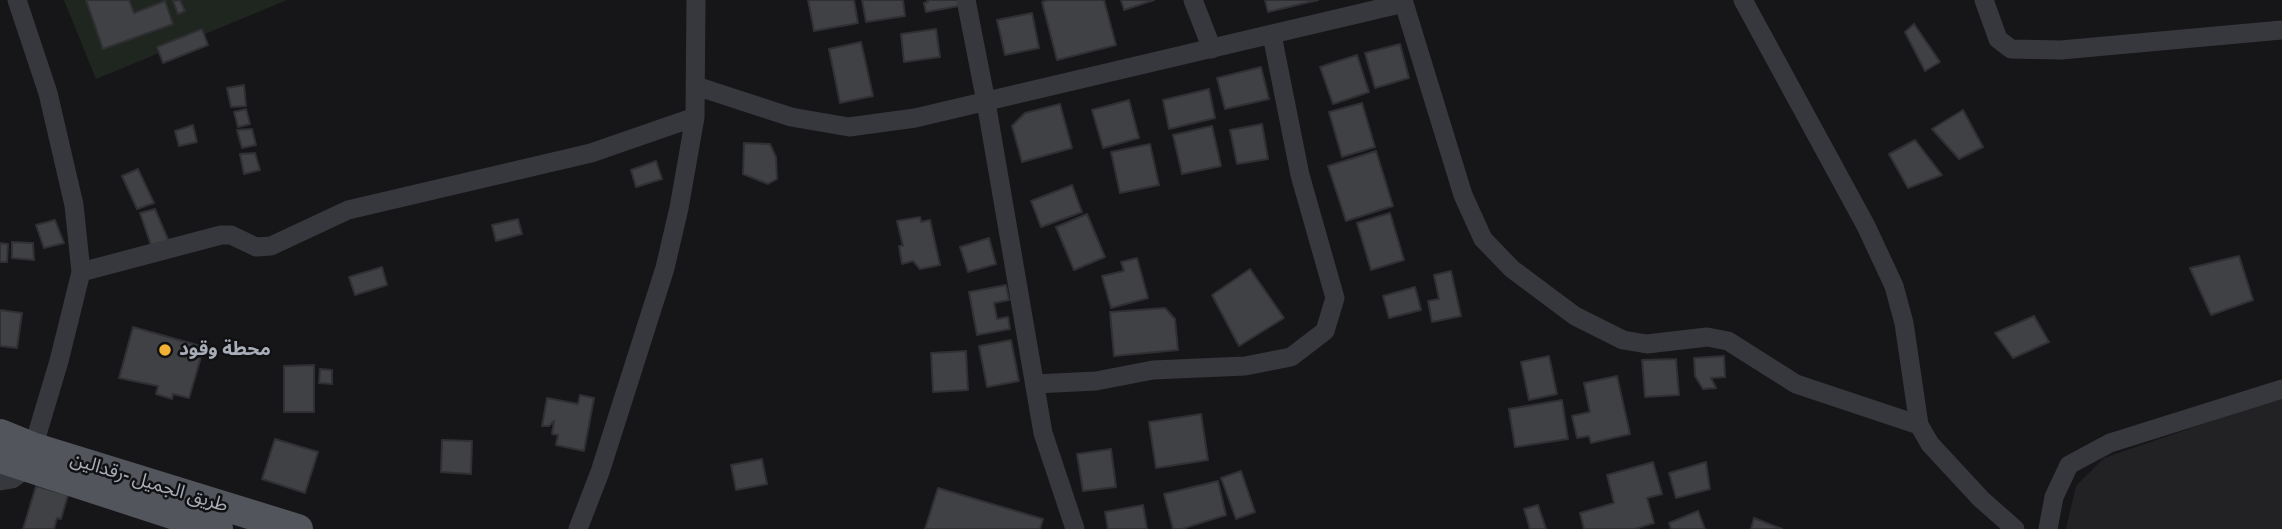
<!DOCTYPE html>
<meta charset="utf-8">
<style>
body{margin:0}
canvas{display:block;background:#161618}
</style>
<canvas width="2282" height="529"></canvas>
<script>
const c = document.querySelector('canvas').getContext('2d');
c.lineJoin = 'round';
function paint(path, color) {
  c.fillStyle = color;
  c.fill(path, 'evenodd');
}
function toPath(rows) {
  const path = new Path2D();
  for (const r of rows) {
    path.moveTo(r[0], r[1]);
    for (let i = 2; i < r.length; i += 2) path.lineTo(r[i], r[i + 1]);
  }
  return path;
}
function trace(path, color, width, dash) {
  c.strokeStyle = color;
  c.lineWidth = width;
  c.lineCap = dash ? 'butt' : 'round';
  c.setLineDash(dash || []);
  c.stroke(path);
}
function drawText(font, color, halo, rows, align = 'center') {
  c.font = font + ' "Archivo Narrow","Noto Sans Arabic",sans-serif';
  c.lineWidth = 5;
  c.setLineDash([]);
  c.textBaseline = 'middle';
  c.strokeStyle = halo;
  c.fillStyle = color;
  for (const [text, x, y, turn = 0] of rows) {
    c.save();
    c.translate(x, y);
    c.rotate((+turn || 0) * Math.PI / 180);
    c.textAlign = isNaN(turn) ? turn : align;
    if (halo) c.strokeText(text, 0, 0);
    c.fillText(text, 0, 0);
    c.restore();
  }
}
paint(toPath([
 [2282,397,2282,529,2066,529,2076,486,2104,458]
]), '#222225');
paint(toPath([
 [64,0,287,0,96,79]
]), '#1e261f');
const building = toPath([
 [86,0,129,0,134,13,165,1,173,24,103,49,86,0],
 [180,0,185,11,178,14,173,1,180,0],
 [808,0,854,0,858,23,814,31,808,0],
 [862,0,903,0,905,16,866,22,862,0],
 [927,0,958,0,959,6,926,12,924,3,928,2,927,0],
 [1048,0,1104,0,1116,45,1057,60,1042,2,1048,0],
 [1121,0,1154,0,1124,10,1121,0],
 [1265,0,1318,0,1268,12,1265,0],
 [1032,13,1039,48,1005,55,997,20,1032,13],
 [1914,24,1940,62,1925,71,1905,32,1914,24],
 [202,29,208,45,163,63,157,47,202,29],
 [936,29,940,57,904,62,901,34,936,29],
 [861,42,873,96,840,103,829,49,861,42],
 [1400,44,1409,78,1375,88,1365,53,1400,44],
 [1357,55,1369,92,1333,104,1320,67,1357,55],
 [1261,67,1269,99,1225,109,1217,78,1261,67],
 [244,85,246,106,231,107,227,88,244,85],
 [1209,89,1215,118,1169,129,1163,100,1209,89],
 [1129,100,1139,138,1103,148,1092,110,1129,100],
 [1362,103,1375,147,1342,157,1329,112,1362,103],
 [1060,104,1072,148,1022,162,1012,126,1025,113,1060,104],
 [246,109,250,124,238,127,234,112,246,109],
 [1963,110,1983,147,1959,159,1932,129,1963,110],
 [1262,124,1268,159,1237,164,1230,130,1262,124],
 [193,125,197,142,179,146,175,131,193,125],
 [1212,126,1221,166,1182,174,1173,135,1212,126],
 [252,129,256,145,242,148,237,130,252,129],
 [1915,140,1942,175,1908,188,1889,154,1915,140],
 [744,143,770,144,776,157,777,179,768,184,743,174,744,143],
 [1150,144,1159,185,1120,193,1111,152,1150,144],
 [1376,151,1393,206,1346,221,1328,166,1376,151],
 [255,153,260,170,244,174,240,154,255,153],
 [656,161,662,179,636,187,631,170,656,161],
 [138,169,154,203,137,209,122,176,138,169],
 [1072,185,1082,212,1041,227,1031,201,1072,185],
 [155,209,170,244,152,248,140,213,155,209],
 [1390,213,1404,260,1371,270,1357,223,1390,213],
 [1087,214,1105,257,1074,270,1056,227,1087,214],
 [920,217,921,222,930,220,940,265,920,269,913,261,902,264,899,246,903,246,897,221,920,217],
 [518,219,522,234,496,241,492,225,518,219],
 [55,220,64,243,44,248,36,225,55,220],
 [989,238,996,264,968,272,960,247,989,238],
 [12,242,33,243,34,260,12,258,12,242],
 [0,243,8,244,7,262,0,262,0,243],
 [2239,256,2253,300,2211,315,2190,268,2239,256],
 [1137,258,1148,298,1111,308,1102,276,1124,271,1121,262,1137,258],
 [382,267,387,285,355,295,349,277,382,267],
 [1250,269,1284,318,1239,346,1212,295,1250,269],
 [1451,271,1461,316,1432,322,1428,301,1439,299,1434,275,1451,271],
 [1006,285,1009,300,994,303,997,319,1008,317,1010,329,977,335,969,292,1006,285],
 [1415,287,1421,310,1389,318,1383,296,1415,287],
 [1165,308,1175,319,1178,350,1114,356,1110,312,1165,308],
 [0,310,22,313,17,348,0,346,0,310],
 [2034,316,2049,342,2013,358,1995,333,2034,316],
 [133,327,204,347,189,398,173,394,172,399,156,394,158,386,119,378,133,327],
 [1011,340,1019,381,987,387,979,346,1011,340],
 [966,351,968,390,933,392,931,353,966,351],
 [1549,356,1557,394,1529,400,1521,362,1549,356],
 [1724,356,1725,377,1711,378,1716,388,1703,389,1695,376,1694,358,1724,356],
 [1676,359,1679,395,1645,397,1642,360,1676,359],
 [314,365,314,412,284,412,284,366,314,365],
 [320,369,332,370,332,384,319,383,320,369],
 [1617,376,1630,434,1591,443,1589,436,1577,438,1572,416,1590,412,1584,383,1617,376],
 [580,395,594,398,584,451,556,445,558,435,552,434,554,421,549,426,542,426,547,398,578,404,580,395],
 [1562,400,1568,439,1515,447,1509,409,1562,400],
 [1201,414,1208,460,1156,468,1149,422,1201,414],
 [275,439,318,452,305,493,262,479,275,439],
 [442,440,472,441,471,474,441,472,442,440],
 [1111,449,1116,487,1083,491,1077,454,1111,449],
 [762,459,767,484,736,490,731,465,762,459],
 [1653,462,1662,494,1647,498,1654,523,1635,529,1584,529,1580,513,1614,503,1607,475,1653,462],
 [1706,462,1710,489,1676,498,1669,473,1706,462],
 [1241,471,1255,512,1236,519,1221,478,1241,471],
 [1218,481,1226,515,1182,529,1173,529,1164,494,1218,481],
 [36,486,68,495,61,519,57,518,54,529,23,529,36,486],
 [938,488,1043,519,1040,529,925,529,938,488],
 [1143,505,1147,529,1108,529,1105,512,1143,505],
 [1538,505,1546,529,1530,529,1524,509,1538,505],
 [1698,511,1705,529,1671,529,1669,523,1698,511],
 [1754,518,1782,529,1751,529,1754,518]
]);
paint(building, '#404145');
trace(building, '#303034', 2);
trace(toPath([
 [966,0,986,102,1043,433,1075,529],
 [1193,0,1212,49],
 [1403,0,1463,195,1483,239,1512,269,1575,316,1623,340,1647,344,1707,337,1728,341,1796,384,1919,425],
 [1743,0,1866,226,1894,286,1904,323,1919,425,1930,444,1981,499,2015,529],
 [1984,0,1998,39,2011,49,2061,50,2282,30],
 [696,86,791,117,849,127,915,118,1404,3],
 [81,272,221,235,231,235,256,247,271,246,348,210,591,153,695,117],
 [1035,384,1096,381,1153,370,1245,366,1291,357,1325,331,1335,298,1300,175,1272,35],
 [0,481,12,479,27,468,59,361,81,272,74,205,48,93,17,0],
 [578,529,600,472,665,268,679,208,695,117,696,0],
 [2048,529,2054,497,2069,465,2110,443,2282,389]
]), '#37383d', 19);
trace(toPath([
 [0,434,32,447,298,529],
 [0,458,218,529]
]), '#53555c', 30);
for (const [x, y, r, color] of [
 [165,350,7,"#f2b134"]
]) {
  const dot = new Path2D();
  dot.arc(x, y, r, 0, 2 * Math.PI);
  c.fillStyle = color;
  c.fill(dot);
  trace(dot, '#111113', 2.5);
}
drawText('bold 19px', '#a8adb8', '#111113', [
 ["محطة وقود",179,350]
], 'left');
drawText('19px', '#a8adb8', '#111113', [
 ["طريق الجميل -رقدالين",149,483,17]
]);
</script>
